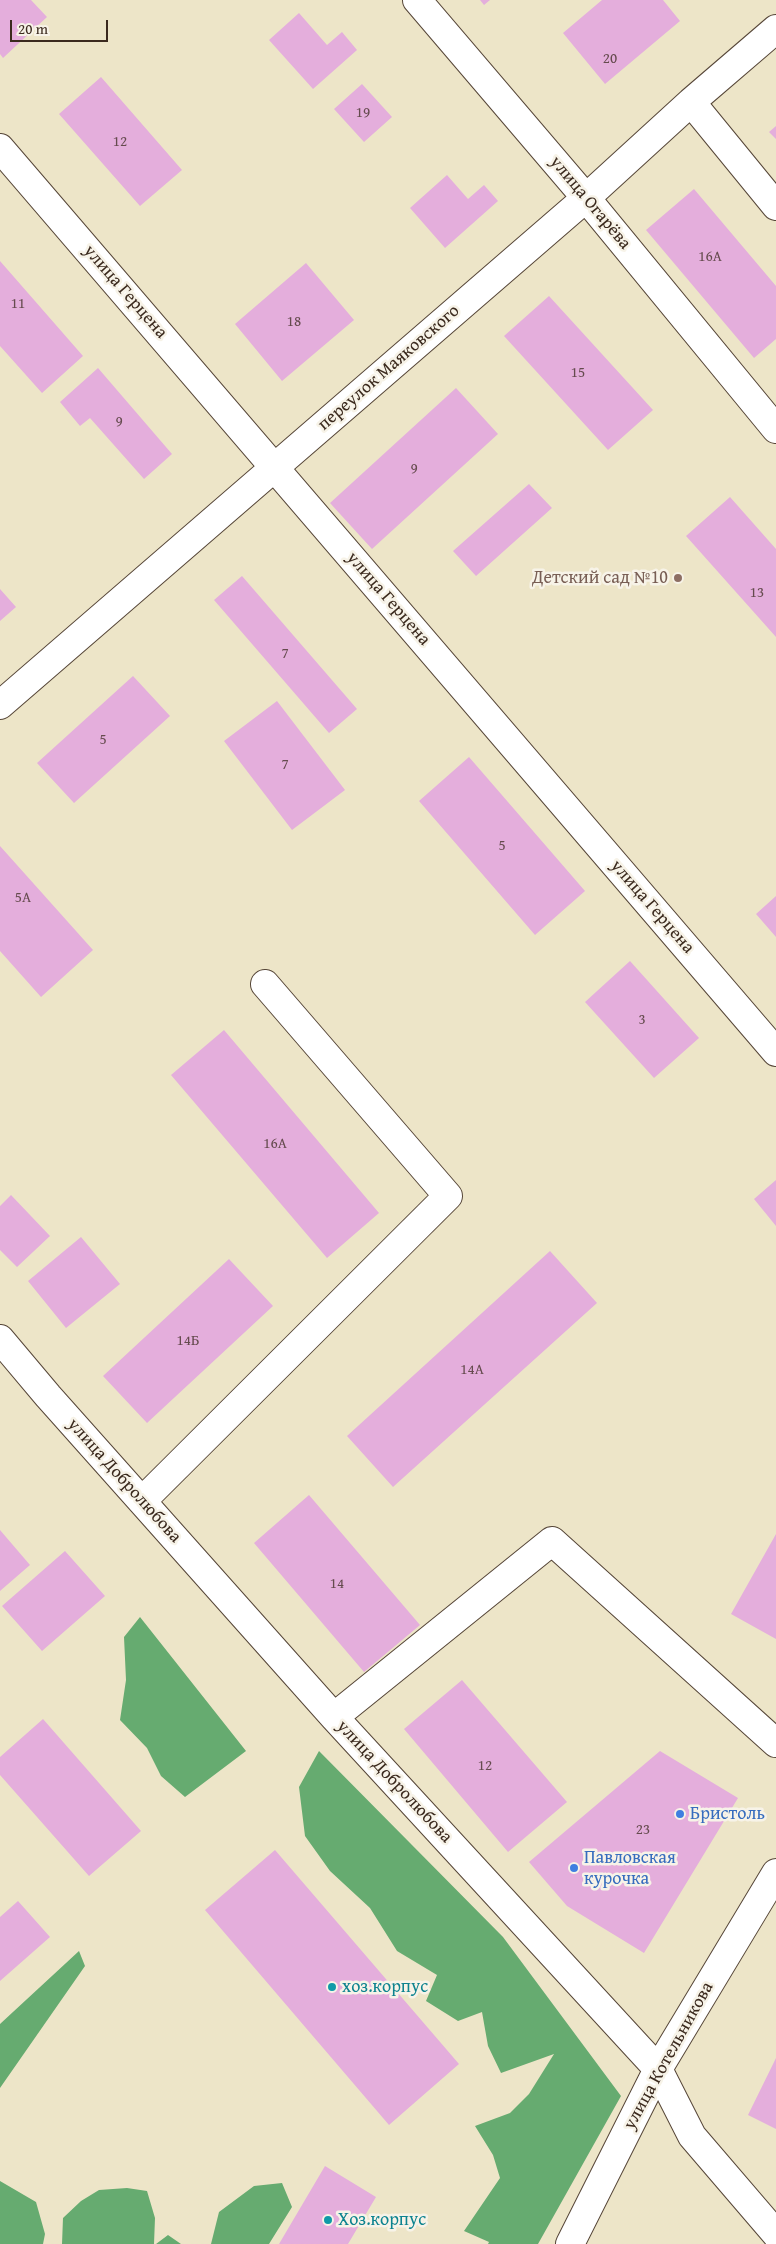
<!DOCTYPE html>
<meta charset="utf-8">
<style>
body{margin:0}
#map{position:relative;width:776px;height:2244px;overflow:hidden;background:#ede5c8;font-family:"Gentium Book Plus",serif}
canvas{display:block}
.scale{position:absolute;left:10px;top:20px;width:98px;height:22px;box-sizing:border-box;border:2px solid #3b2a1e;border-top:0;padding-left:6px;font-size:15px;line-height:18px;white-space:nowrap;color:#3b2a1e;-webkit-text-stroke:4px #f7f3e8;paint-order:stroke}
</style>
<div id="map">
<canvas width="776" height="2244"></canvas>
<div class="scale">20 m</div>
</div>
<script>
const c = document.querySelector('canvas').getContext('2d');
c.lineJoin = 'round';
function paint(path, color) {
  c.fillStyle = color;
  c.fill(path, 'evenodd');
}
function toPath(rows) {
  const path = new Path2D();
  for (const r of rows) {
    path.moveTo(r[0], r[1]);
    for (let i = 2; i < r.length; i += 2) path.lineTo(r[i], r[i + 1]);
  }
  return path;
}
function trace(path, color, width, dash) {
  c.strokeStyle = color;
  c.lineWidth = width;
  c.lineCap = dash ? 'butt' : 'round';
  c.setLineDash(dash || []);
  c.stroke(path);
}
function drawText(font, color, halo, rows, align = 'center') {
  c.font = font + ' "Gentium Book Plus",serif';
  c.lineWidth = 5;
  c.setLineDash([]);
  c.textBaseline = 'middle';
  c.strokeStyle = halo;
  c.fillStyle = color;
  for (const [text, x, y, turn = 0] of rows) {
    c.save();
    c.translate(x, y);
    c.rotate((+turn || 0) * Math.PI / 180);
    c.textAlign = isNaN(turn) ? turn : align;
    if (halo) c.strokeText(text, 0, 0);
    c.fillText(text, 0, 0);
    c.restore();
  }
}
paint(toPath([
 [140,1617,246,1751,185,1797,161,1776,147,1748,120,1720,126,1680,124,1637],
 [319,1751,503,1937,621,2096,538,2244,488,2244,489,2242,464,2231,500,2178,493,2155,475,2126,510,2113,529,2094,554,2054,501,2073,488,2046,482,2012,458,2021,426,2001,437,1975,397,1951,370,1908,330,1871,305,1836,299,1787],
 [79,1951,85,1966,0,2088,0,2024],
 [0,2181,36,2202,45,2234,43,2244,0,2244],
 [282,2183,292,2207,269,2244,211,2244,219,2212,254,2186],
 [127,2188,147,2191,155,2218,154,2244,62,2244,63,2218,81,2201,99,2190],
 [168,2235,181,2244,156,2244]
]), '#66ab70');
paint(toPath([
 [0,0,31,0,47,17,3,58,0,54],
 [480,0,490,0,484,5],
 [602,0,663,0,680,21,605,84,563,33],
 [299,13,327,45,342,32,357,50,313,89,269,40],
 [101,77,182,170,140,206,59,114],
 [362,84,392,117,364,142,334,109],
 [776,126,776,139,769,132],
 [447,175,468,199,484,185,498,201,445,248,410,208],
 [694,189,776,286,776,339,754,358,646,230],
 [0,261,83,356,42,393,0,346],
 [306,263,354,320,282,381,235,324],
 [549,296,653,410,608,450,504,336],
 [98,368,172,454,144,479,90,418,80,426,60,402],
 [456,388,498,434,372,549,330,503],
 [529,484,552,508,476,576,453,551],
 [730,497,776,549,776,637,686,536],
 [242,576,357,709,329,733,214,600],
 [0,589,16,607,0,621],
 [133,676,170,716,74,803,37,763],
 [277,701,345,790,292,830,224,741],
 [469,757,585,891,535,935,419,801],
 [0,846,93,950,41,997,0,951],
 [776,896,776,937,756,914],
 [630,961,699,1038,654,1078,585,1002],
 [224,1030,379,1213,327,1258,171,1075],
 [776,1180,776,1226,754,1199],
 [11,1195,50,1236,17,1267,0,1250,0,1206],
 [81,1237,120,1284,66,1328,28,1281],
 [550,1251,597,1303,393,1487,347,1436],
 [229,1259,273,1306,147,1423,103,1376],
 [309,1495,420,1625,364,1672,254,1543],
 [0,1530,30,1565,0,1591],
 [776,1534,776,1639,731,1614],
 [65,1551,105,1596,42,1651,2,1606],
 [462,1680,567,1802,508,1852,404,1729],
 [43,1719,141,1831,89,1876,0,1775,0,1757],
 [660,1751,738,1798,644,1953,567,1906,529,1862],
 [275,1850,459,2064,389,2125,205,1910],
 [18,1901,50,1937,0,1981,0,1917],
 [776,2058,776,2129,748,2115],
 [325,2166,376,2197,348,2244,279,2244]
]), '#e4aedc');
const minor = toPath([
 [417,0,586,198,776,429],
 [691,102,776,206],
 [0,148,776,1052],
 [0,705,586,198,691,102,776,29],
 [0,1339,48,1396,334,1717,658,2069,692,2136,776,2234],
 [142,1501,448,1196,265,984],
 [334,1717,552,1541,776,1743],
 [570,2244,658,2069,776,1873]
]);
trace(minor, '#564638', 30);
trace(minor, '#fff', 28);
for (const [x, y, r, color] of [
 [678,578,5,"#8d6e63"],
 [680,1814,5,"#3f7fe0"],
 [574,1868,5,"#3f7fe0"],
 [332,1987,5,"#0f9aa8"],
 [328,2220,5,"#0f9aa8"]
]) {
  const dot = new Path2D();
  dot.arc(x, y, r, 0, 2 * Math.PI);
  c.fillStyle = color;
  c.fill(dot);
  trace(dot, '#f7f3e8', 2);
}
drawText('15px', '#654b4e', null, [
 ["20",610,59],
 ["19",363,113],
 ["12",120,142],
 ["16А",710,257],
 ["11",18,304],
 ["18",294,322],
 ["15",578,373],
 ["9",119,422],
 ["9",414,469],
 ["13",757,593],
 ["7",285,654],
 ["5",103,740],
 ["7",285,765],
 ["5",502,846],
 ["5А",23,898],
 ["3",642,1020],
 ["16А",275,1144],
 ["14Б",188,1341],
 ["14А",472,1370],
 ["14",337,1584],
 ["12",485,1766],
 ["23",643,1830]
]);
drawText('18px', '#3b2a1e', '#f7f3e8', [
 ["улица Огарёва",590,203,50],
 ["улица Герцена",125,292,49],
 ["переулок Маяковского",389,368,-41],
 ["улица Герцена",388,599,49],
 ["улица Герцена",652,907,49],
 ["улица Добролюбова",124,1481,48],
 ["улица Добролюбова",394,1782,47],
 ["улица Котельникова",669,2056,-61]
]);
drawText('18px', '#785e54', '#f7f3e8', [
 ["Детский сад №10",668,578]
], 'right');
drawText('18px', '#366cbe', '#f7f3e8', [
 ["Бристоль",690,1814],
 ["Павловская",584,1858],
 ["курочка",584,1879]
], 'left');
drawText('18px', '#0d838f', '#f7f3e8', [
 ["хоз.корпус",342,1987],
 ["Хоз.корпус",338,2220]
], 'left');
</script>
